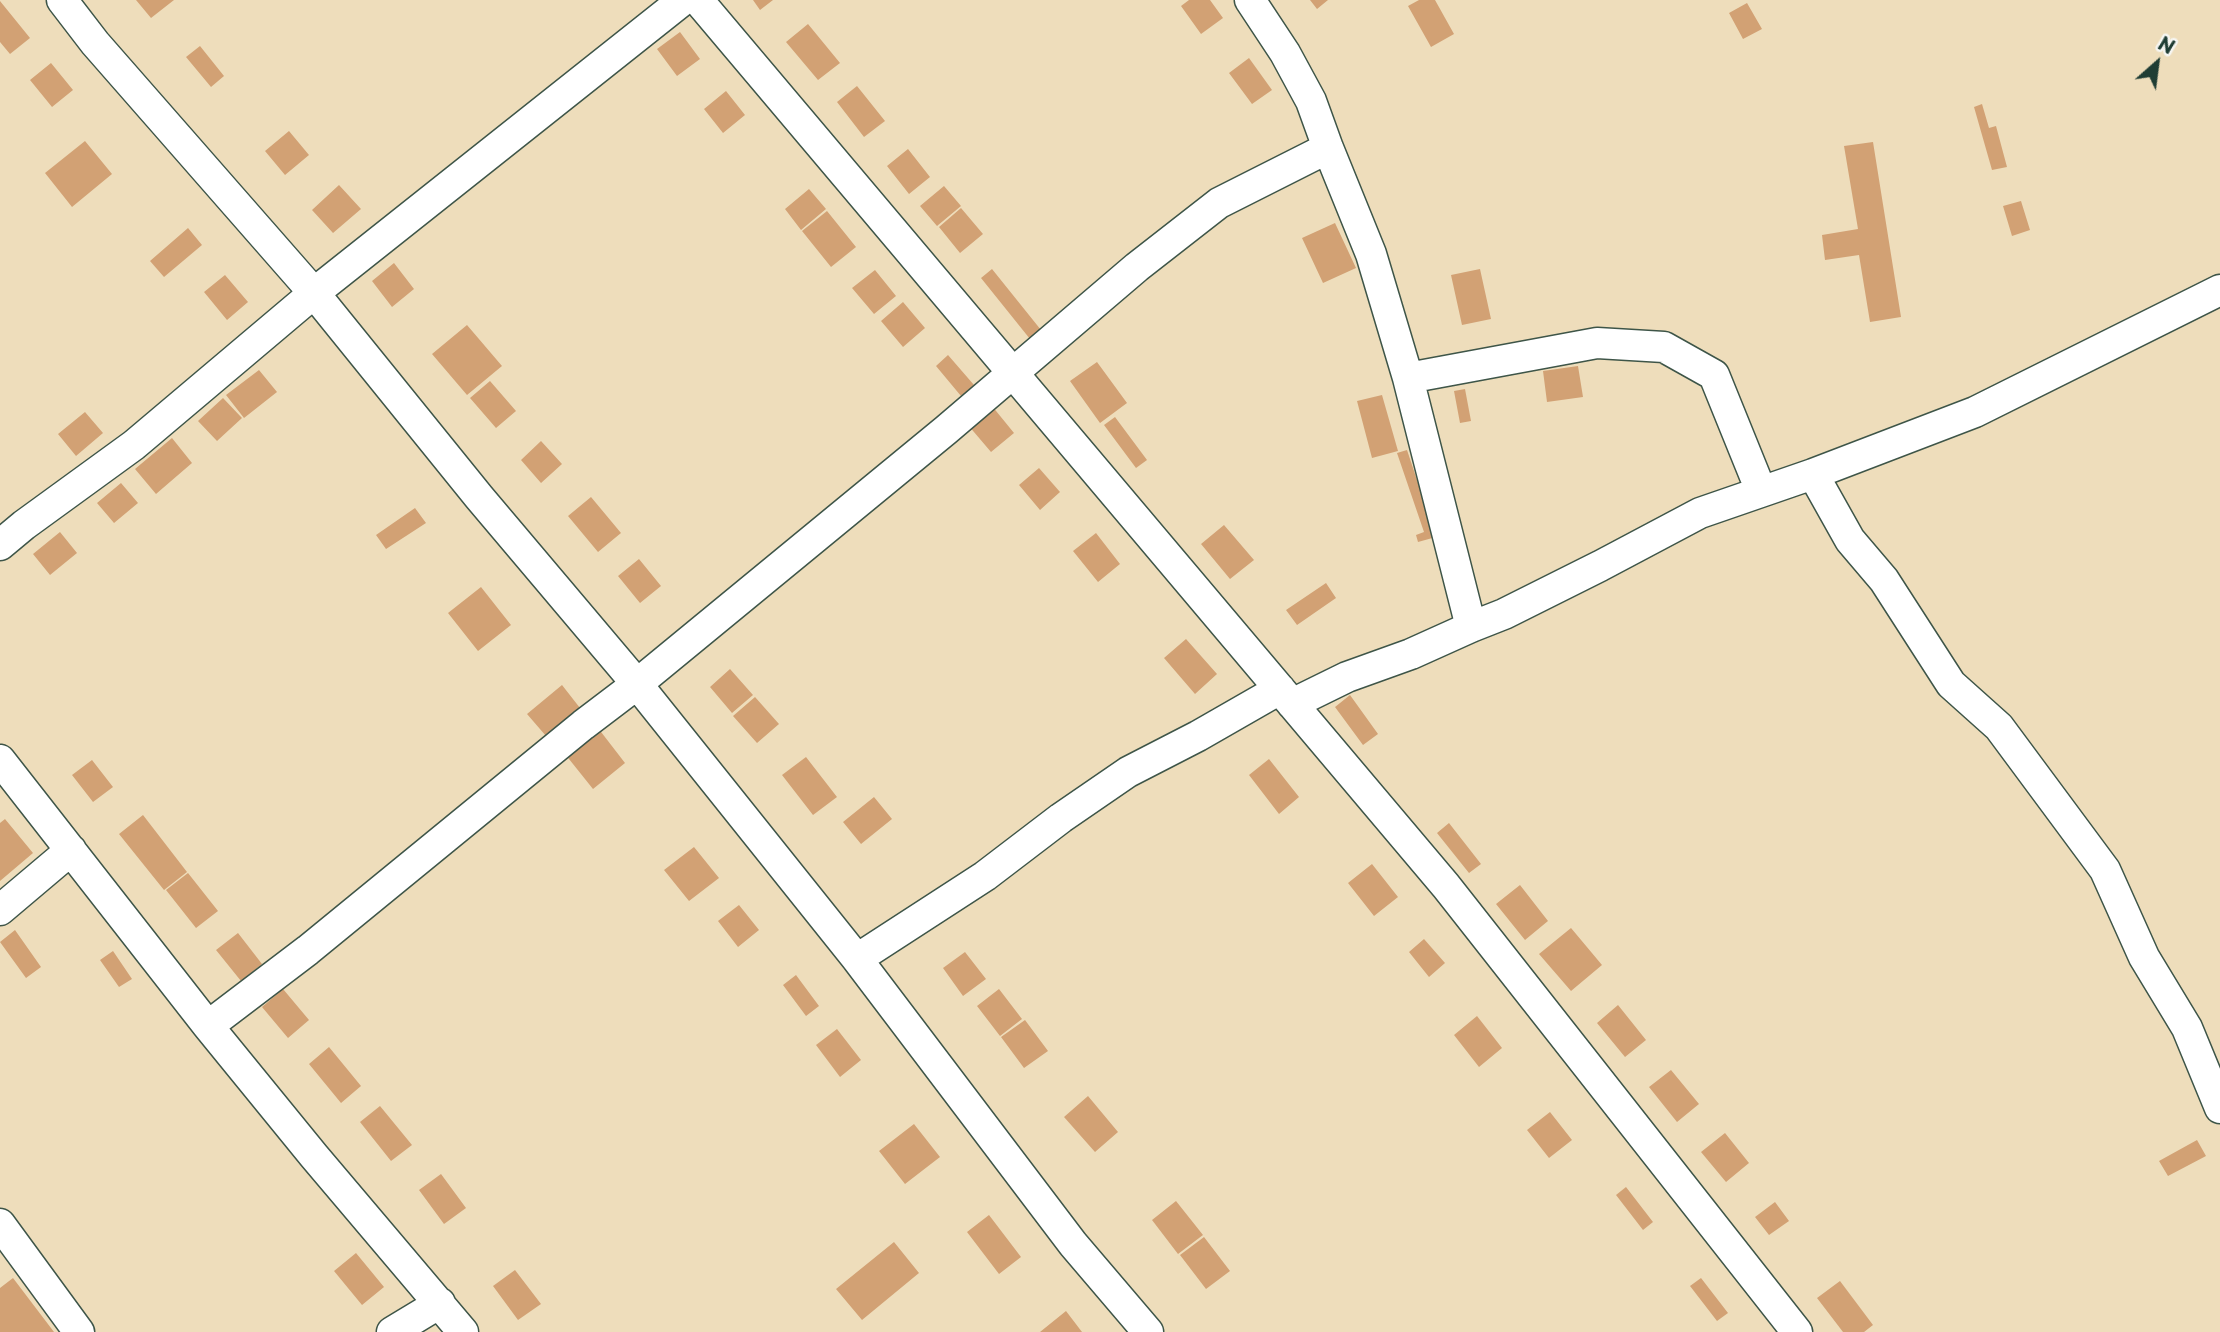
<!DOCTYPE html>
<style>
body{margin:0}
#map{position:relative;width:2220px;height:1332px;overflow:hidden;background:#edb;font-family:"Playpen Sans",sans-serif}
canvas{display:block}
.north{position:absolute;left:2122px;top:28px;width:70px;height:70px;-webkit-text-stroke:5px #f6f6f2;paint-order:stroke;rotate:28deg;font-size:19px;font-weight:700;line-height:28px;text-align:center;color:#1f3d34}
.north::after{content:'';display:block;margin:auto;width:24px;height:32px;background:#1f3d34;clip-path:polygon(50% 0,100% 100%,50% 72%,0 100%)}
</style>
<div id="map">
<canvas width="2220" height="1332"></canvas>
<div class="north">N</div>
</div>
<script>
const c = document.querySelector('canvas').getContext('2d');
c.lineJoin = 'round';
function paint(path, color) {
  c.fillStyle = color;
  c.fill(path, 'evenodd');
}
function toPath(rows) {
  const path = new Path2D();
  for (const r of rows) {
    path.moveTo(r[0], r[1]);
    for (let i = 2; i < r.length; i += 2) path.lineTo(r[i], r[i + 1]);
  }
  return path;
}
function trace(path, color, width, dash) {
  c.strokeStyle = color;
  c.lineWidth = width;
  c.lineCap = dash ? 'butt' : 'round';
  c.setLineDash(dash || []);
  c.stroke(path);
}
paint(toPath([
 [136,0,174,0,151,18],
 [753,0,773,0,760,10],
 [1189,0,1210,0,1223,18,1201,34,1181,6],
 [1310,0,1328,0,1317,9],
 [1419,0,1435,0,1454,34,1431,47,1408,6],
 [0,1,30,38,10,54,0,42],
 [1747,3,1762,29,1743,39,1729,13],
 [808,24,840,63,818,80,786,42],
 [680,32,700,59,677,76,657,49],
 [200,46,224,76,211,87,186,57],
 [1249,58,1272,90,1252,104,1229,73],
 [51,63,73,90,52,107,30,80],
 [857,86,885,121,864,137,837,102],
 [726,91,745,115,723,133,704,109],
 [1982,104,1989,128,1996,126,2007,167,1992,170,1974,107],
 [289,131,309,155,285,175,265,151],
 [85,141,112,174,72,207,45,173],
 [1873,142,1901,317,1870,322,1859,255,1825,260,1822,235,1858,229,1844,146],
 [908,149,930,177,909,194,887,166],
 [339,185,361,209,333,233,312,210],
 [944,186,961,206,937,226,920,206],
 [809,189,826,209,801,230,785,209],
 [2021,201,2030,230,2012,236,2003,206],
 [961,208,983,234,960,253,939,227],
 [827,211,856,247,831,267,802,231],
 [1335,223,1356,268,1323,283,1302,238],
 [188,228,202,245,164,277,150,261],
 [394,263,414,289,392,307,372,281],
 [992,269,1041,330,1030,339,981,278],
 [1480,269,1491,319,1462,325,1451,275],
 [875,270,896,296,874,314,852,288],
 [225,275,248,302,227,320,204,292],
 [903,302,925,328,903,347,881,321],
 [467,325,502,366,467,395,432,354],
 [948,355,974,385,961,396,936,366],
 [1097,362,1127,403,1100,423,1070,381],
 [1578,366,1583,397,1547,402,1543,371],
 [259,370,277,392,244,418,226,395],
 [490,381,516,411,496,428,470,398],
 [1465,389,1471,421,1460,423,1454,391],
 [1382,395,1398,451,1372,458,1357,401],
 [223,398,242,418,217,441,198,421],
 [992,406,1014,433,991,452,968,425],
 [85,412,103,433,76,456,58,434],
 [1115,417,1147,460,1136,468,1104,425],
 [172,438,192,463,156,494,135,469],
 [541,441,562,464,541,483,521,460],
 [1407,450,1436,537,1418,542,1416,535,1424,532,1397,453],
 [1039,468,1060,492,1040,510,1019,485],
 [121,483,138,503,114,523,97,503],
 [591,497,621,533,598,552,568,516],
 [415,508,426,523,386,549,376,535],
 [1224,525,1254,560,1230,579,1201,544],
 [60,532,77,553,50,575,33,554],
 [1096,533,1120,564,1098,582,1073,551],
 [639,559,661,586,640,603,618,576],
 [1326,583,1336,598,1297,625,1286,610],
 [481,587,511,625,478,651,448,613],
 [1186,639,1217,674,1195,694,1164,658],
 [730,669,753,695,732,713,710,687],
 [562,685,580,708,546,736,527,714],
 [1350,695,1378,734,1363,745,1335,707],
 [755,697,779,724,757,743,733,716],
 [598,728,625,763,593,789,565,754],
 [806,757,837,797,813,815,782,775],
 [1269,759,1299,797,1279,814,1249,775],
 [92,760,113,787,93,802,72,775],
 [874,797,892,819,861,844,843,822],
 [143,815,187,872,164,890,119,834],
 [5,819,33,853,0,881,0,823],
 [1449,823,1481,864,1469,873,1437,833],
 [694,847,719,878,689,901,664,870],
 [1372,864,1398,897,1374,916,1348,883],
 [188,873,218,911,196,928,166,890],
 [1520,885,1548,921,1525,940,1496,904],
 [739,905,759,930,738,947,718,921],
 [1571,928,1602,965,1571,991,1539,954],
 [15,930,41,967,26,978,0,942],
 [238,933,262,964,241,981,216,950],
 [1424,939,1445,963,1429,977,1409,952],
 [113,951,132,979,119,987,100,960],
 [965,952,986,979,963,996,943,968],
 [796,975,819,1006,806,1016,783,985],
 [283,989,309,1020,288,1038,262,1007],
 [999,989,1022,1019,1000,1036,977,1006],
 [1618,1005,1646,1040,1625,1057,1597,1023],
 [1477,1016,1502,1048,1479,1067,1454,1035],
 [1025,1020,1048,1051,1024,1068,1001,1037],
 [837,1029,861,1060,840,1077,816,1045],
 [329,1047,361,1086,341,1103,309,1064],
 [1671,1070,1699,1104,1677,1122,1649,1087],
 [1088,1096,1118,1132,1095,1152,1064,1117],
 [380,1106,412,1145,391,1161,360,1122],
 [1550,1112,1572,1140,1549,1158,1527,1130],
 [914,1124,940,1157,905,1184,879,1151],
 [1725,1133,1749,1163,1726,1182,1701,1152],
 [2197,1140,2206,1156,2168,1176,2159,1161],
 [441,1174,466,1208,444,1224,419,1190],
 [1626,1187,1653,1222,1643,1230,1616,1195],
 [1176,1201,1203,1235,1178,1254,1152,1220],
 [1775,1202,1789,1221,1769,1235,1755,1217],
 [989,1215,1021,1257,999,1274,967,1232],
 [1204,1237,1230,1271,1206,1289,1180,1255],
 [894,1242,919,1273,862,1320,836,1289],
 [356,1253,384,1287,362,1305,334,1271],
 [515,1270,541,1304,518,1320,493,1286],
 [13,1278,54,1332,0,1332,0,1288],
 [1701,1278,1728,1313,1717,1321,1690,1286],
 [1840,1281,1873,1325,1864,1332,1843,1332,1817,1298],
 [1066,1311,1082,1332,1040,1332]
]), '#d2a174');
const minor = toPath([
 [62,0,95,43,314,293,479,497,637,684,857,959,1073,1244,1148,1332],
 [698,0,1446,886,1797,1332],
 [1250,0,1285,53,1311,101,1328,148,1371,254,1408,378,1471,627],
 [1408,378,1597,343,1664,347,1714,375,1761,491],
 [1813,474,1850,540,1884,580,1951,684,1999,727,2105,870,2144,957,2187,1028,2220,1108],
 [0,545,24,525,134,445,314,293,683,0],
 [1292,704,1347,677,1411,654,1471,627,1504,614,1600,566,1700,513,1813,474,1975,412,2220,290],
 [0,760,208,1026,314,1156,463,1332],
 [0,910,71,850],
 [857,959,985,876,1061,818,1128,772,1198,736,1280,689],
 [208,1026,308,950,583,725,637,684,946,430,1137,267,1219,203,1328,148],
 [0,1224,79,1332],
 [392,1332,440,1303]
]);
trace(minor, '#3e5548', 33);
trace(minor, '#fff', 30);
</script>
